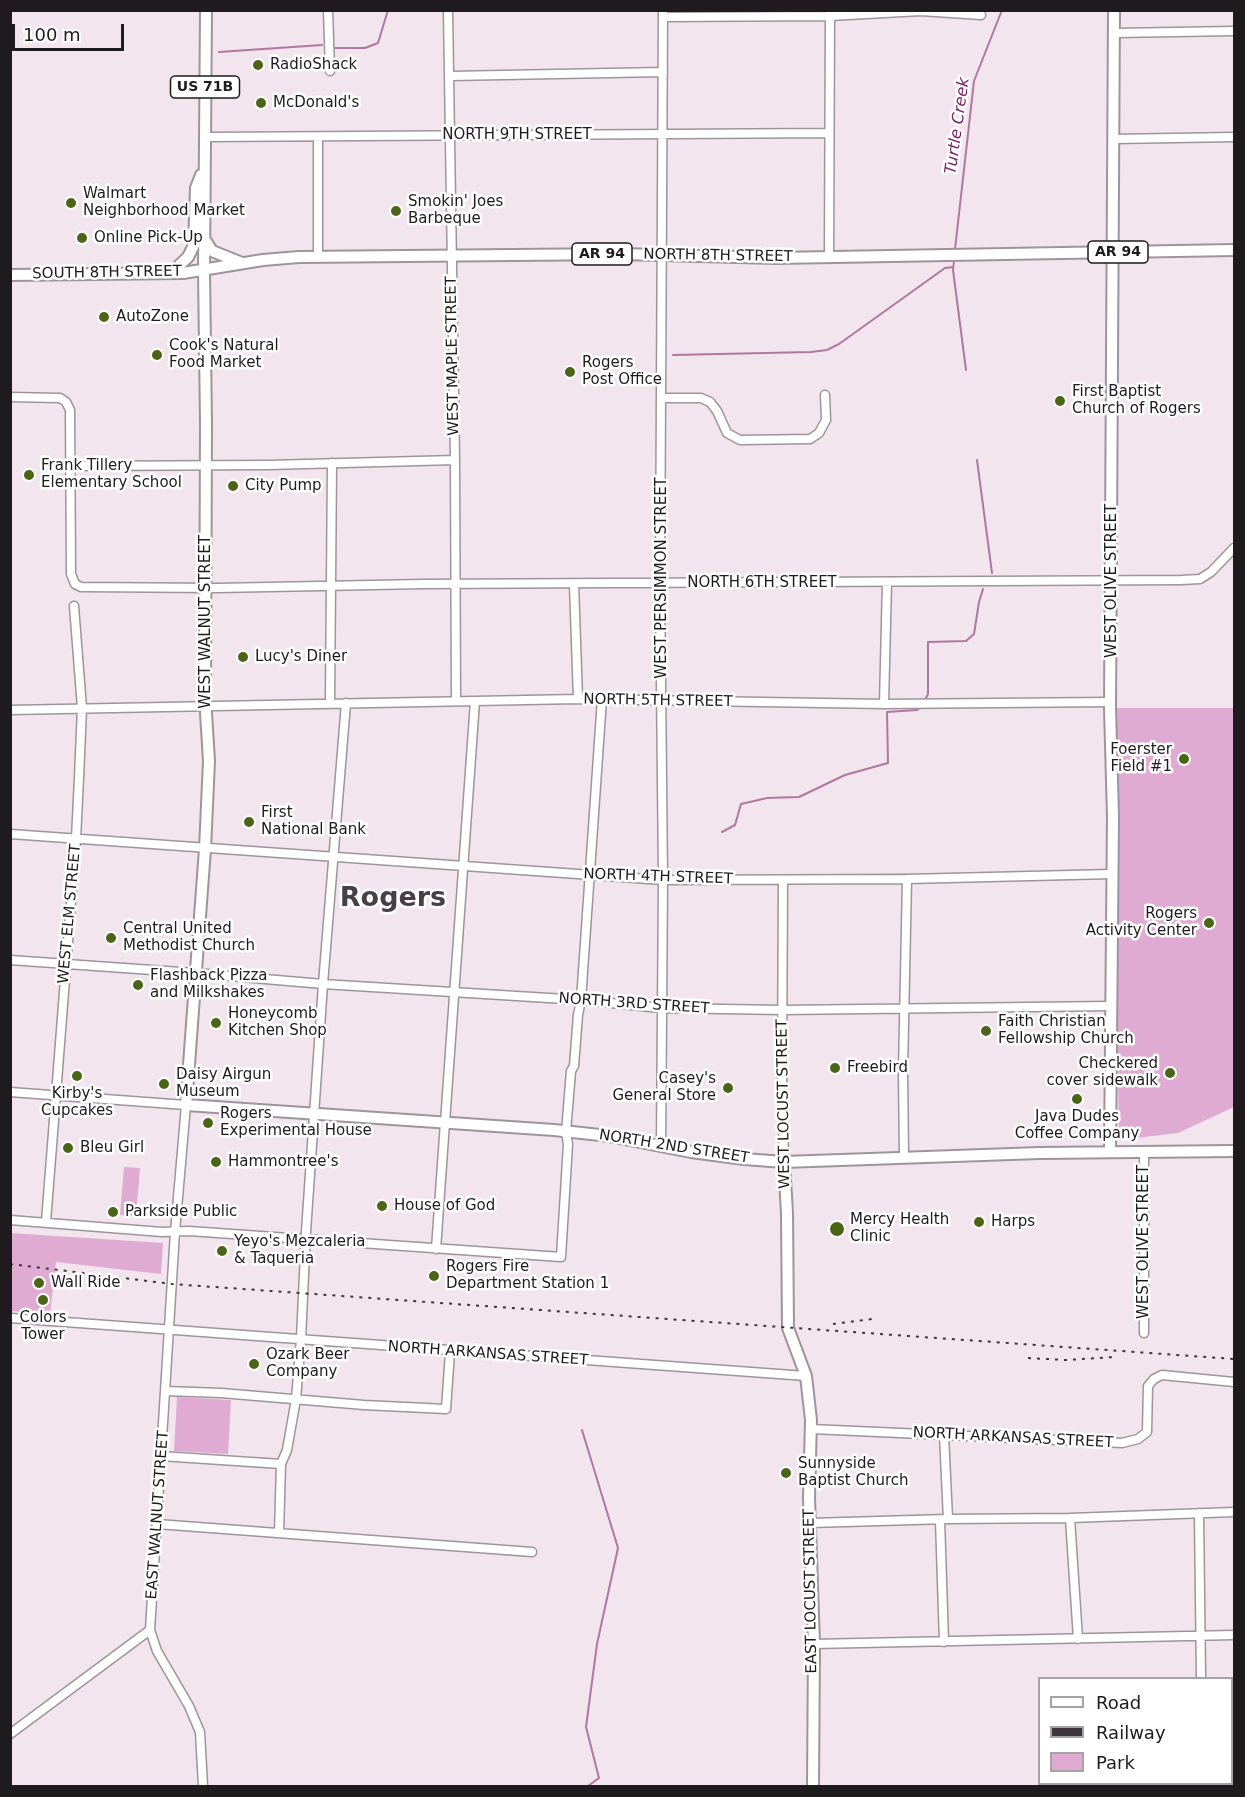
<!DOCTYPE html>
<style>
body{margin:0}
#map{position:relative;width:1245px;height:1797px;overflow:hidden;background:#f2e5ee;font-family:"DejaVu Sans",sans-serif}
canvas{display:block}
.frame{position:absolute;inset:0;border:12px solid #1f1a1d;pointer-events:none}
.legend{position:absolute;left:1038px;top:1677px;width:195px;height:108px;box-sizing:border-box;background:#fff;border:2px solid #a5a3a5;margin:0;padding:8px 10px;list-style:none;font-size:18px;color:#1f1a1d}
.legend li{display:flex;align-items:center;gap:12px;height:30px}
.legend b{width:30px;border:2px solid #a5a3a5}
.scale{position:absolute;left:12px;top:24px;width:112px;height:27px;box-sizing:border-box;border:3px solid #1f1a1d;border-top:0;padding-left:8px;font-size:18px;line-height:21px;white-space:nowrap;color:#1f1a1d;-webkit-text-stroke:4px #fff;paint-order:stroke}
</style>
<div id="map">
<canvas width="1245" height="1797"></canvas>
<div class="frame"></div>
<ul class="legend">
<li><b style="height:8px;background:#fff"></b>Road</li>
<li><b style="height:8px;background:#3c363a"></b>Railway</li>
<li><b style="height:16px;background:#e0abd2"></b>Park</li>
</ul>
<div class="scale">100 m</div>
</div>
<script>
const c = document.querySelector('canvas').getContext('2d');
c.lineJoin = 'round';
function paint(path, color) {
  c.fillStyle = color;
  c.fill(path, 'evenodd');
}
function toPath(rows) {
  const path = new Path2D();
  for (const r of rows) {
    path.moveTo(r[0], r[1]);
    for (let i = 2; i < r.length; i += 2) path.lineTo(r[i], r[i + 1]);
  }
  return path;
}
function trace(path, color, width, dash) {
  c.strokeStyle = color;
  c.lineWidth = width;
  c.lineCap = dash ? 'butt' : 'round';
  c.setLineDash(dash || []);
  c.stroke(path);
}
function drawText(font, color, halo, rows, align = 'center') {
  c.font = font + ' "DejaVu Sans",sans-serif';
  c.lineWidth = 5;
  c.setLineDash([]);
  c.textBaseline = 'middle';
  c.strokeStyle = halo;
  c.fillStyle = color;
  for (const [text, x, y, turn = 0] of rows) {
    c.save();
    c.translate(x, y);
    c.rotate((+turn || 0) * Math.PI / 180);
    c.textAlign = isNaN(turn) ? turn : align;
    if (halo) c.strokeText(text, 0, 0);
    c.fillText(text, 0, 0);
    c.restore();
  }
}
paint(toPath([
 [1110,708,1234,708,1234,1107,1178,1133,1128,1139,1119,1133],
 [124,1167,140,1168,136,1216,120,1215],
 [10,1233,163,1243,161,1274,56,1262,50,1314,11,1311],
 [177,1397,231,1400,228,1454,174,1451]
]), '#e0abd2');
trace(toPath([
 [335,48,365,48,378,43,388,10],
 [219,52,322,45],
 [955,249,974,81,1002,10],
 [954,260,953,270,966,370],
 [673,355,811,352,827,350,839,344,945,268,953,267],
 [977,460,992,573],
 [925,700,928,694,928,642,966,641,974,634,979,602,983,589],
 [722,832,735,825,741,804,767,798,799,797,845,775,888,763,887,712,917,710,920,707],
 [582,1430,618,1548,597,1644,586,1727,599,1778,588,1786]
]), '#ae78a0', 2);
const minor = toPath([
 [328,10,330,71],
 [448,10,455,460,456,701],
 [663,17,830,16,921,11,981,15],
 [1115,33,1234,31],
 [450,76,663,72],
 [205,137,829,133],
 [318,137,318,257],
 [1114,139,1234,137],
 [829,257,830,11],
 [10,397,60,398,66,402,70,410,71,574,75,584,81,587,217,588,424,584,1181,580,1200,579,1211,572,1234,548],
 [662,398,701,398,710,402,717,411,727,433,740,440,810,439,819,433,826,420,825,395],
 [71,466,269,465,455,460],
 [574,584,578,699],
 [330,703,332,463],
 [884,704,887,582],
 [10,710,578,699,884,704,1111,702],
 [10,834,663,880,907,879,1112,874],
 [783,880,782,1072,784,1162],
 [10,960,195,973,323,984,581,1000,661,1008,783,1010,1111,1006],
 [10,1092,186,1105,175,1232,150,1630,157,1651,189,1706,200,1732,203,1786],
 [661,1146,663,880,660,583,663,10],
 [904,1158,903,1071,907,879],
 [10,1220,162,1232,189,1231,561,1257,568,1144,566,1132,571,1071,574,1066,578,1015,581,1000,602,699],
 [46,1222,76,839,79,778,82,708,74,606],
 [436,1249,475,701],
 [10,1318,806,1376],
 [1144,1333,1144,1152],
 [165,1391,221,1393,364,1405,446,1409,450,1352],
 [811,1429,1122,1443,1138,1439,1147,1432,1148,1386,1154,1379,1162,1375,1234,1382],
 [944,1435,948,1519],
 [161,1456,281,1464],
 [1199,1513,1201,1678],
 [1070,1518,1078,1639],
 [940,1520,944,1642],
 [810,1523,948,1519,1070,1518,1234,1512],
 [157,1524,532,1552],
 [279,1533,281,1464,287,1450,296,1399,301,1339,306,1232,323,984,346,703],
 [814,1644,1234,1635],
 [10,1734,150,1630],
 [1232,1764,1234,1765]
]);
const major = toPath([
 [206,10,204,271,206,424,205,697,209,761,205,849,186,1105,554,1130,609,1136,691,1152,744,1159,784,1162,1040,1153,1234,1151],
 [204,238,212,251,242,263],
 [171,273,188,257,194,245,196,188,201,175],
 [10,275,183,273,263,260,299,257,620,254,776,258,1234,250],
 [1110,1152,1113,817,1110,708,1114,10],
 [784,1162,787,1213,788,1328,806,1376,811,1420,809,1498,814,1644,813,1786]
]);
trace(minor, '#9f949c', 11);
trace(major, '#9f949c', 14);
trace(minor, '#fff', 8);
trace(major, '#fff', 10);
trace(toPath([
 [10,1264,172,1284,1234,1359],
 [833,1324,872,1319],
 [1028,1358,1066,1360,1114,1357]
]), '#3c363a', 2, [3, 6]);
for (const [x, y, r, color] of [
 [258,65,6,"#4b6517"],
 [261,103,6,"#4b6517"],
 [71,203,6,"#4b6517"],
 [396,211,6,"#4b6517"],
 [82,238,6,"#4b6517"],
 [104,317,6,"#4b6517"],
 [157,355,6,"#4b6517"],
 [570,372,6,"#4b6517"],
 [1060,401,6,"#4b6517"],
 [29,475,6,"#4b6517"],
 [233,486,6,"#4b6517"],
 [243,657,6,"#4b6517"],
 [1184,759,6,"#4b6517"],
 [249,822,6,"#4b6517"],
 [1209,923,6,"#4b6517"],
 [111,938,6,"#4b6517"],
 [138,985,6,"#4b6517"],
 [216,1023,6,"#4b6517"],
 [986,1031,6,"#4b6517"],
 [835,1068,6,"#4b6517"],
 [1170,1073,6,"#4b6517"],
 [77,1076,6,"#4b6517"],
 [164,1084,6,"#4b6517"],
 [728,1088,6,"#4b6517"],
 [1077,1099,6,"#4b6517"],
 [208,1123,6,"#4b6517"],
 [68,1148,6,"#4b6517"],
 [216,1162,6,"#4b6517"],
 [382,1206,6,"#4b6517"],
 [113,1212,6,"#4b6517"],
 [979,1222,6,"#4b6517"],
 [837,1229,8,"#4b6517"],
 [222,1251,6,"#4b6517"],
 [434,1276,6,"#4b6517"],
 [39,1283,6,"#4b6517"],
 [43,1300,6,"#4b6517"],
 [254,1364,6,"#4b6517"],
 [786,1473,6,"#4b6517"]
]) {
  const dot = new Path2D();
  dot.arc(x, y, r, 0, 2 * Math.PI);
  c.fillStyle = color;
  c.fill(dot);
  trace(dot, '#fff', 2);
}
for (const [x, y, w] of [
 [205,87,69],
 [1118,252,60],
 [602,254,60]
]) {
  const box = new Path2D();
  box.roundRect(x - w / 2, y - 11, w, 22, 4.5);
  c.fillStyle = '#fff';
  c.fill(box);
  trace(box, '#1f1a1d', 1.5);
}
drawText('bold 14px', '#1f1a1d', null, [
 ["US 71B",205,87],
 ["AR 94",1118,252],
 ["AR 94",602,254]
]);
drawText('15px', '#1f1a1d', '#fff', [
 ["RadioShack",270,65],
 ["McDonald's",273,103],
 ["Walmart",83,194],
 ["Neighborhood Market",83,211],
 ["Smokin' Joes",408,202],
 ["Barbeque",408,219],
 ["Online Pick-Up",94,238],
 ["AutoZone",116,317],
 ["Cook's Natural",169,346],
 ["Food Market",169,363],
 ["Rogers",582,363],
 ["Post Office",582,380],
 ["First Baptist",1072,392],
 ["Church of Rogers",1072,409],
 ["Frank Tillery",41,466],
 ["Elementary School",41,483],
 ["City Pump",245,486],
 ["Lucy's Diner",255,657],
 ["Foerster",1172,750,"right"],
 ["Field #1",1172,767,"right"],
 ["First",261,813],
 ["National Bank",261,830],
 ["Rogers",1197,914,"right"],
 ["Activity Center",1197,931,"right"],
 ["Central United",123,929],
 ["Methodist Church",123,946],
 ["Flashback Pizza",150,976],
 ["and Milkshakes",150,993],
 ["Honeycomb",228,1014],
 ["Kitchen Shop",228,1031],
 ["Faith Christian",998,1022],
 ["Fellowship Church",998,1039],
 ["Checkered",1158,1064,"right"],
 ["cover sidewalk",1158,1081,"right"],
 ["Freebird",847,1068],
 ["Daisy Airgun",176,1075],
 ["Museum",176,1092],
 ["Casey's",716,1079,"right"],
 ["General Store",716,1096,"right"],
 ["Kirby's",77,1094,"center"],
 ["Cupcakes",77,1111,"center"],
 ["Rogers",220,1114],
 ["Experimental House",220,1131],
 ["Java Dudes",1077,1117,"center"],
 ["Coffee Company",1077,1134,"center"],
 ["Bleu Girl",80,1148],
 ["Hammontree's",228,1162],
 ["House of God",394,1206],
 ["Parkside Public",125,1212],
 ["Mercy Health",850,1220],
 ["Clinic",850,1237],
 ["Harps",991,1222],
 ["Yeyo's Mezcaleria",234,1242],
 ["& Taqueria",234,1259],
 ["Rogers Fire",446,1267],
 ["Department Station 1",446,1284],
 ["Wall Ride",51,1283],
 ["Colors",43,1318,"center"],
 ["Tower",43,1335,"center"],
 ["Ozark Beer",266,1355],
 ["Company",266,1372],
 ["Sunnyside",798,1464],
 ["Baptist Church",798,1481]
], 'left');
drawText('15px', '#1f1a1d', '#fff', [
 ["NORTH 9TH STREET",517,135],
 ["NORTH 8TH STREET",718,256,1],
 ["SOUTH 8TH STREET",107,273,-1],
 ["WEST MAPLE STREET",453,356,-91],
 ["WEST PERSIMMON STREET",662,578,-90],
 ["WEST OLIVE STREET",1112,581,-90],
 ["NORTH 6TH STREET",762,583],
 ["WEST WALNUT STREET",206,622,-90],
 ["NORTH 5TH STREET",658,701,1],
 ["NORTH 4TH STREET",658,877,2],
 ["WEST ELM STREET",70,914,-85],
 ["NORTH 3RD STREET",634,1004,4],
 ["WEST LOCUST STREET",784,1104,-91],
 ["NORTH 2ND STREET",674,1147,9],
 ["WEST OLIVE STREET",1144,1242,-90],
 ["NORTH ARKANSAS STREET",488,1354,4],
 ["NORTH ARKANSAS STREET",1013,1438,3],
 ["EAST WALNUT STREET",158,1515,-86],
 ["EAST LOCUST STREET",811,1591,-91]
]);
drawText('italic 16px', '#7b246a', '#fff', [
 ["Turtle Creek",958,126,-82]
]);
drawText('bold 27px', '#483e45', '#fff', [
 ["Rogers",393,899]
]);
</script>
